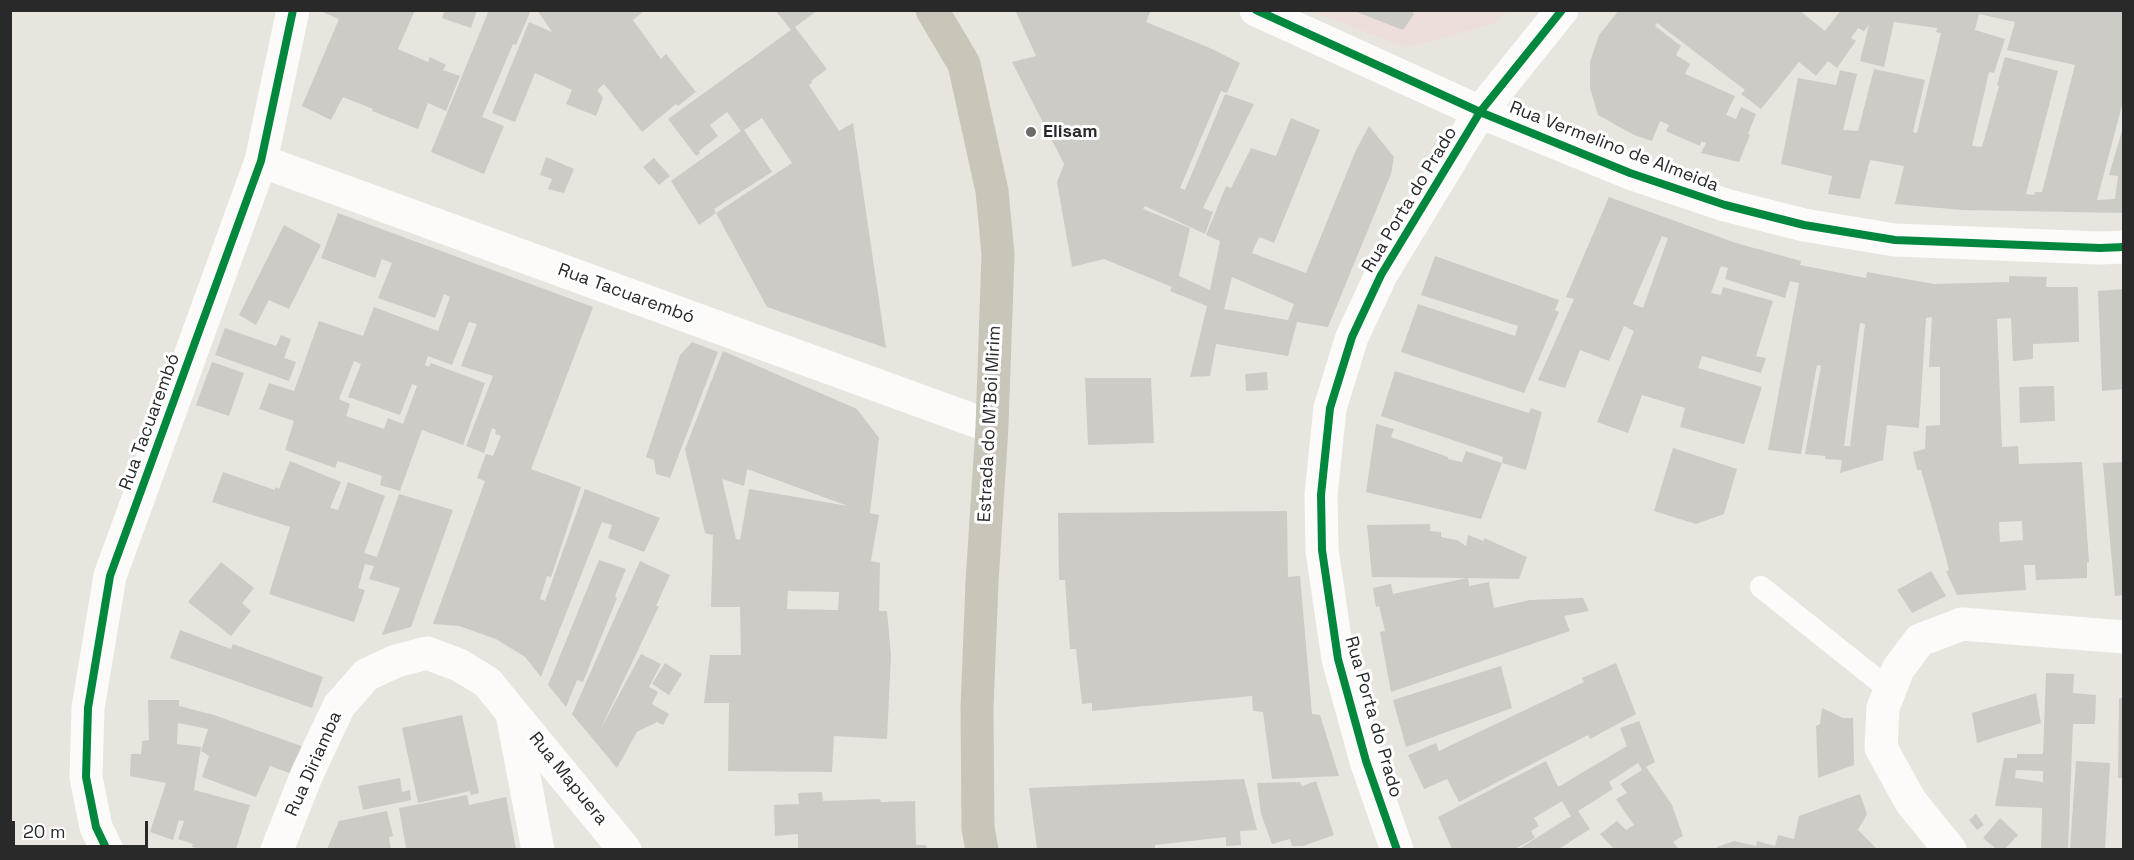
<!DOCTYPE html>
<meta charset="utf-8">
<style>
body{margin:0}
#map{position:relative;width:2134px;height:860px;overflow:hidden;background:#e8e5df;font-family:"Space Grotesk",sans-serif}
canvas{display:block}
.frame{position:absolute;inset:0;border:12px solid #292929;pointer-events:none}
.scale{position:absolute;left:12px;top:821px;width:136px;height:27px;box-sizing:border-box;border:3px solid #292929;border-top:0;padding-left:8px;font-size:18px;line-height:21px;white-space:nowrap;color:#292929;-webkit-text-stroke:4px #fff;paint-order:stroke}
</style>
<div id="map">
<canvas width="2134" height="860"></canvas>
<div class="frame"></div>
<div class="scale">20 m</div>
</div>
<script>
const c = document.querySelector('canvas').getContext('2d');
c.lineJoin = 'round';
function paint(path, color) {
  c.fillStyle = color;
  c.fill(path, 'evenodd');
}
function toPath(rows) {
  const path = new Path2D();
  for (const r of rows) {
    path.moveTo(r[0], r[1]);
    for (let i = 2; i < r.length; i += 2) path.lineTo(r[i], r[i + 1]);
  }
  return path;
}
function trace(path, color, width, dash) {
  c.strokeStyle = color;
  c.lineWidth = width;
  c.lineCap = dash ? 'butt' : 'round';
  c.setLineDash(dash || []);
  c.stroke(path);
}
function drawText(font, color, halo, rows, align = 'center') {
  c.font = font + ' "Space Grotesk",sans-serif';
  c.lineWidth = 6;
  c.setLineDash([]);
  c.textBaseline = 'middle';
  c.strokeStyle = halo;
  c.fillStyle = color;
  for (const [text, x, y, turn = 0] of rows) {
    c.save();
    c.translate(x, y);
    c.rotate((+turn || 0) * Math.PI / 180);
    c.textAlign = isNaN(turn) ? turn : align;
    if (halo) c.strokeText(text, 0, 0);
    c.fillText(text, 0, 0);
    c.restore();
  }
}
paint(toPath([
 [1312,11,1509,11,1493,24,1406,48]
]), '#eededb');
paint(toPath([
 [318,10,415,10,398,49,428,62,430,57,446,65,443,70,460,76,446,111,428,103,418,129,372,111,373,109,343,97,331,120,302,106,339,19],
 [445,10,477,10,471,28,442,18],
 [489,10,531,10,516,45,513,44,482,117,504,126,484,174,431,152],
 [537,10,645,10,633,20,661,59,666,54,696,92,678,106,676,104,642,132,604,84,597,90,603,98,596,116,566,104,572,90,535,73,515,122,492,113,529,22,552,32],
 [775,10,818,10,795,27,827,69,811,81,812,83,809,85,839,131,853,123,886,348,767,307,716,213,792,163,762,118,744,130,772,172,714,209,716,213,699,225,671,181,741,131,727,112,710,125,718,136,699,151,700,153,696,156,668,119,791,30],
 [1015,10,1151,10,1146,22,1210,48,1240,63,1227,93,1221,91,1180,188,1185,190,1225,94,1254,104,1203,208,1213,212,1205,234,1145,206,1143,209,1190,228,1179,276,1210,290,1220,241,1206,235,1226,186,1231,188,1251,148,1276,156,1291,118,1320,130,1274,243,1259,237,1252,253,1306,273,1356,150,1369,126,1394,157,1391,174,1328,327,1297,322,1288,356,1216,344,1210,376,1190,377,1207,306,1170,291,1172,287,1104,259,1072,267,1057,182,1064,164,1012,62,1036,56],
 [1232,277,1294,304,1288,320,1224,309],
 [1410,10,1414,14,1403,30,1354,11],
 [1619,10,1799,10,1825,31,1841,10,2124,10,2124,98,2097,200,2115,199,2118,176,2109,175,2124,124,2124,213,1962,210,1895,204,1904,166,1870,160,1860,199,1828,194,1832,176,1781,164,1798,78,1836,85,1840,70,1857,74,1843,130,1858,131,1874,69,1925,80,1913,132,1917,133,1941,33,1936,32,1937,28,1894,22,1884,67,1860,61,1869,25,1864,31,1858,28,1851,38,1856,41,1837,68,1828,61,1816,76,1799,62,1761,109,1741,94,1745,90,1657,23,1655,26,1681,46,1676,55,1690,64,1685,74,1735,96,1726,115,1736,119,1741,107,1756,114,1748,134,1750,135,1739,162,1701,153,1706,143,1701,141,1700,146,1666,131,1669,125,1660,121,1652,141,1634,135,1598,115,1590,88,1590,62,1599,35],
 [1979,14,2015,22,2007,50,2075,65,2042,192,2035,192,2034,195,2026,194,2058,71,2005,57,1997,85,1999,86,1982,147,1972,146,1989,72,1994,73,2005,39,1975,30],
 [546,157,574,169,564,193,548,189,552,179,540,175],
 [654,158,670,176,659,185,643,167],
 [1609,197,1736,243,1801,261,1800,265,1866,278,1867,272,1934,284,2009,282,2009,276,2047,277,2046,287,2078,287,2079,342,2033,344,2033,359,2013,361,2011,318,1997,319,2002,447,2018,446,2019,464,2082,462,2089,562,2087,562,2087,578,2036,580,2035,565,2024,565,2026,590,1957,595,1946,571,1949,570,1945,554,1921,470,1917,470,1913,452,1925,449,1926,426,1940,425,1940,367,1929,367,1932,317,1926,318,1919,428,1887,425,1883,460,1840,473,1842,460,1825,459,1825,456,1805,454,1821,366,1817,365,1801,454,1768,450,1799,283,1790,281,1785,298,1725,279,1728,268,1721,266,1711,293,1721,295,1723,287,1773,301,1756,356,1766,358,1761,373,1702,356,1698,368,1762,387,1744,444,1680,427,1685,408,1642,395,1628,433,1597,422,1634,331,1624,326,1609,361,1580,350,1565,388,1538,380,1574,299,1566,297],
 [1662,236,1668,238,1643,308,1633,304],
 [1860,323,1865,324,1850,446,1844,446],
 [2022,521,2023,540,2000,542,1999,522],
 [338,213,593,307,531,469,581,487,551,577,547,576,540,599,545,601,585,489,660,518,644,552,608,538,612,525,602,522,541,677,525,657,496,639,459,626,433,624,485,481,477,478,486,454,493,456,501,436,495,434,496,430,492,428,484,453,466,446,493,376,461,366,477,324,469,322,452,365,428,356,425,365,429,367,431,363,485,383,463,445,422,430,400,491,380,485,382,476,338,461,335,468,285,450,294,421,259,409,269,383,294,391,319,321,363,336,374,307,438,331,450,297,444,294,435,318,378,298,392,263,382,259,375,278,321,258],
 [354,361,361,364,348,397,400,415,412,384,417,386,403,424,388,418,384,429,346,416,350,404,339,399],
 [284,225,321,245,289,309,269,300,256,325,239,315],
 [1435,256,1559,300,1555,310,1559,312,1524,393,1401,352,1418,304,1515,336,1518,326,1421,295],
 [2124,289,2124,389,2102,391,2098,291],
 [225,328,276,346,281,335,291,339,284,358,296,362,289,381,215,355],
 [692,342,718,352,670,478,656,474,654,460,646,457,680,355],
 [723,351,857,409,879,438,870,513,879,515,871,561,880,563,879,611,887,611,891,655,887,739,834,736,832,772,728,771,729,703,704,703,710,655,741,655,740,607,711,607,713,535,705,533,685,449],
 [747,469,848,506,749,489,740,540,736,539,722,479,744,486],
 [788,591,839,592,838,610,787,609],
 [212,362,244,373,229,416,196,405],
 [1395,371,1529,413,1531,408,1542,412,1526,470,1502,463,1503,457,1381,416],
 [1267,372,1268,390,1246,391,1245,374],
 [1085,378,1151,378,1154,443,1088,445],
 [2054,386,2055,421,2020,423,2019,387],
 [1376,424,1394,429,1391,437,1448,457,1448,459,1462,462,1466,451,1502,463,1481,519,1366,492],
 [1673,448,1737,469,1724,514,1696,524,1654,511],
 [290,461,341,482,330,508,338,510,348,482,385,496,364,553,377,557,399,494,453,510,411,627,382,635,400,588,369,579,374,566,365,564,358,588,365,590,354,622,269,594,290,527,212,502,223,472,275,490,275,487,279,489],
 [2124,462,2124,595,2115,596,2103,463],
 [1287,511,1288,577,1300,576,1312,714,1320,715,1339,776,1272,779,1263,712,1253,711,1252,696,1092,711,1092,703,1082,704,1076,649,1070,649,1065,580,1059,580,1058,513],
 [1430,524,1430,531,1441,532,1441,537,1457,540,1466,546,1468,535,1484,541,1484,538,1527,557,1519,579,1468,578,1469,586,1489,582,1494,608,1530,600,1583,598,1589,611,1564,616,1570,631,1391,692,1380,632,1385,631,1379,606,1376,607,1373,588,1391,584,1393,594,1467,578,1372,577,1367,525],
 [599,560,626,569,615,596,617,598,583,682,577,680,566,707,548,685],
 [640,561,670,575,656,606,659,606,600,730,641,654,661,664,649,687,658,692,652,704,669,714,663,725,657,722,637,732,617,768,572,714],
 [221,562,254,588,242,603,251,611,231,636,188,602],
 [1931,571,1946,596,1912,613,1897,590],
 [180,630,231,649,233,644,323,677,312,708,170,658],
 [665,663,682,674,669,695,652,684],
 [1616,663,1636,714,1590,739,1588,735,1459,802,1447,779,1424,789,1408,755,1436,743,1439,751,1584,682,1582,678],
 [1501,666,1512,708,1406,747,1393,700],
 [2046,673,2074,674,2073,693,2096,695,2095,724,2073,724,2068,849,2041,849,2042,808,1995,806,2004,758,2017,758,2017,754,2043,754],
 [2016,770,2043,771,2043,782,2015,778],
 [2036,693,2041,723,1977,743,1972,713],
 [2119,698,2124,698,2124,778,2118,778],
 [148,700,179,700,179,706,214,715,307,748,295,775,270,766,256,797,202,777,209,756,201,751,208,729,178,723,177,744,201,747,194,790,250,805,236,849,200,849,192,847,193,844,178,839,184,821,179,820,173,840,150,832,166,783,130,776,131,754,141,754,142,741,149,740],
 [1822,708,1843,718,1853,718,1854,765,1818,778,1816,726,1820,724],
 [462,715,479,793,471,795,470,791,418,803,402,728],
 [1639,721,1655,762,1646,767,1672,805,1683,836,1673,842,1679,849,1614,849,1600,834,1617,821,1626,830,1634,825,1616,799,1627,793,1620,784,1642,770,1638,763,1609,782,1613,789,1578,811,1590,829,1559,849,1519,849,1571,816,1562,801,1534,818,1539,826,1531,831,1535,838,1515,849,1452,849,1438,817,1546,761,1558,787,1627,746,1620,728],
 [2076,761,2110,763,2105,849,2070,849],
 [400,778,402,792,410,790,411,800,363,810,358,786],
 [1244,779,1257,830,1240,831,1241,845,1226,846,1226,837,1155,845,1155,849,1037,849,1029,788],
 [1316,781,1334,835,1303,846,1292,846,1290,839,1272,844,1261,814,1257,783,1300,782,1302,786],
 [822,792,823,801,880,799,881,802,915,801,916,845,926,845,927,849,798,849,798,834,775,836,774,805,799,804,798,793],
 [1860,794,1867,814,1858,830,1877,849,1717,849,1717,847,1734,841,1756,846,1757,841,1775,846,1778,835,1794,839,1799,816],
 [467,795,469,805,506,797,516,849,402,849,406,848,399,808],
 [387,811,393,836,389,837,391,849,327,849,339,821],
 [1976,814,1984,825,1977,830,1969,820],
 [2000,818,2018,835,2005,849,1996,849,1983,838]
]), '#cdcbc6');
trace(toPath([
 [1761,587,1890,690]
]), '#fcfbfa', 22);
trace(toPath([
 [1256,10,1480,112,1630,173,1725,205,1804,225,1895,240,2100,248,2124,247],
 [261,161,992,427],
 [512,714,538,850],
 [107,850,96,827,86,777,88,708,110,576,261,161,293,10],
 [277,850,307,774,339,706,366,675,396,661,427,653,459,665,487,682,625,850],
 [1397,850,1366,761,1338,659,1322,550,1321,495,1330,408,1352,337,1381,275,1480,112,1562,10],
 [1950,850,1911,802,1881,748,1883,708,1898,669,1920,640,1962,624,2124,637]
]), '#fcfbfa', 33);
trace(toPath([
 [932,10,964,64,992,191,998,254,992,427,982,582,977,708,978,828,982,850]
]), '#c9c6b9', 33);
trace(toPath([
 [1256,10,1480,112,1630,173,1725,205,1804,225,1895,240,2100,248,2124,247],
 [107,850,96,827,86,777,88,708,110,576,261,161,293,10],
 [1397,850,1366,761,1338,659,1322,550,1321,495,1330,408,1352,337,1381,275,1480,112,1562,10]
]), '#00873e', 8);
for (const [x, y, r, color] of [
 [1031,132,6,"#6c6b69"]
]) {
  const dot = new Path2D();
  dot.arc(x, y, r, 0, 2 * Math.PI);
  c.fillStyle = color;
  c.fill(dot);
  trace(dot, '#fff', 2);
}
drawText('bold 18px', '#292929', '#fff', [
 ["Elisam",1043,132]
], 'left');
drawText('18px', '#292929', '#fff', [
 ["Rua Vermelino de Almeida",1614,147,21],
 ["Rua Porta do Prado",1410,200,-59],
 ["Rua Tacuarembó",626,294,20],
 ["Rua Tacuarembó",150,422,-70],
 ["Estrada do M'Boi Mirim",990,424,-87],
 ["Rua Porta do Prado",1373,717,74],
 ["Rua Diriamba",314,764,-66],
 ["Rua Mapuera",568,779,51]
]);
</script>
